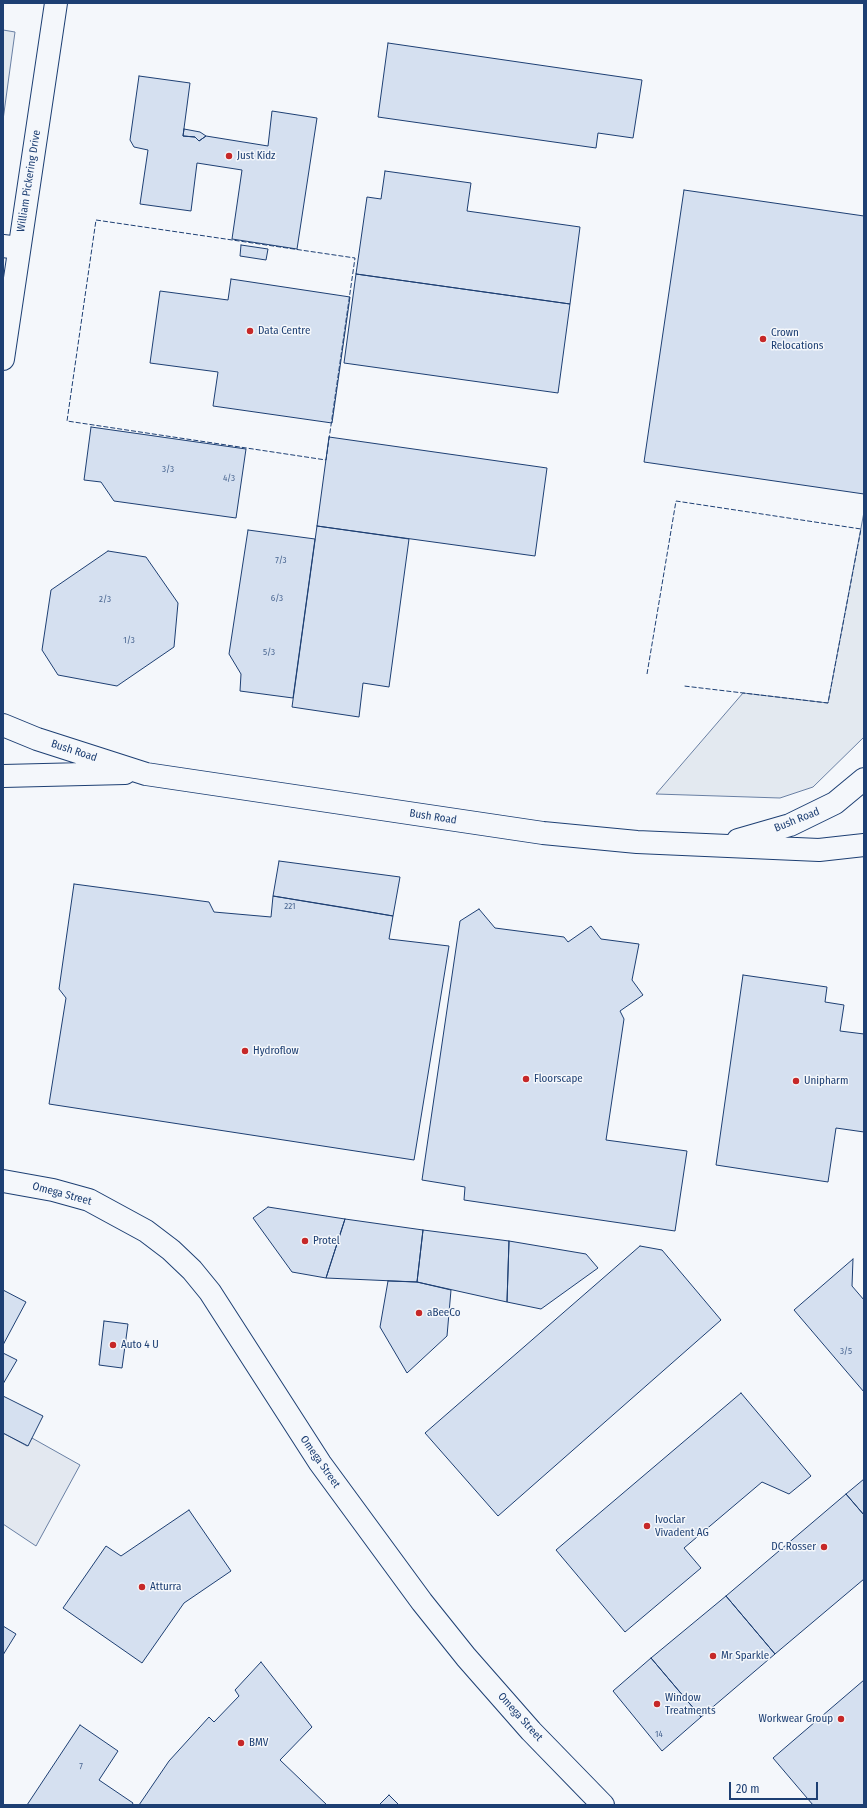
<!DOCTYPE html>
<style>
body{margin:0}
#map{position:relative;width:867px;height:1808px;overflow:hidden;background:#f4f7fb;font-family:"Fira Sans Condensed",sans-serif}
canvas{display:block}
.frame{position:absolute;inset:0;border:4px solid #1d3f73;pointer-events:none}
.scale{position:absolute;left:729px;top:1782px;width:89px;height:18px;box-sizing:border-box;border:2px solid #1d3f73;border-top:0;padding-left:5px;font-size:12px;line-height:14px;white-space:nowrap;color:#1d3f73;-webkit-text-stroke:3px #f4f7fb;paint-order:stroke}
</style>
<div id="map">
<canvas width="867" height="1808"></canvas>
<div class="frame"></div>
<div class="scale">20 m</div>
</div>
<script>
const c = document.querySelector('canvas').getContext('2d');
c.lineJoin = 'round';
function paint(path, color) {
  c.fillStyle = color;
  c.fill(path, 'evenodd');
}
function toPath(rows) {
  const path = new Path2D();
  for (const r of rows) {
    path.moveTo(r[0], r[1]);
    for (let i = 2; i < r.length; i += 2) path.lineTo(r[i], r[i + 1]);
  }
  return path;
}
function trace(path, color, width, dash) {
  c.strokeStyle = color;
  c.lineWidth = width;
  c.lineCap = dash ? 'butt' : 'round';
  c.setLineDash(dash || []);
  c.stroke(path);
}
function drawText(font, color, halo, rows, align = 'center') {
  c.font = font + ' "Fira Sans Condensed",sans-serif';
  c.lineWidth = 3;
  c.setLineDash([]);
  c.textBaseline = 'middle';
  c.strokeStyle = halo;
  c.fillStyle = color;
  for (const [text, x, y, turn = 0] of rows) {
    c.save();
    c.translate(x, y);
    c.rotate((+turn || 0) * Math.PI / 180);
    c.textAlign = isNaN(turn) ? turn : align;
    if (halo) c.strokeText(text, 0, 0);
    c.fillText(text, 0, 0);
    c.restore();
  }
}
const green = toPath([
 [3,30,15,32,3,120,3,30],
 [864,512,864,737,813,787,780,798,656,794,743,693,828,703,864,512]
]);
paint(green, '#e3e9f0');
trace(green, '#687fa3', 1);
const parking = toPath([
 [3,1433,27,1446,32,1438,80,1465,36,1546,3,1524,3,1433]
]);
paint(parking, '#e3e8f0');
trace(parking, '#687fa3', 1);
const building = toPath([
 [388,43,642,80,633,138,598,133,596,148,378,117,388,43],
 [139,76,190,83,183,136,195,137,199,141,206,136,268,146,272,111,317,118,297,249,232,239,242,170,197,163,191,211,140,204,148,150,134,147,130,140,139,76],
 [184,129,200,132,206,136,199,141,195,137,183,136,184,129],
 [385,171,471,183,467,211,580,227,570,304,356,274,367,197,381,199,385,171],
 [684,190,864,216,864,494,644,462,684,190],
 [241,245,268,249,266,260,240,256,241,245],
 [356,274,570,304,558,393,344,363,356,274],
 [231,279,350,297,332,423,213,406,218,372,150,363,160,291,228,300,231,279],
 [91,427,246,449,236,518,114,501,101,482,84,480,91,427],
 [329,437,547,468,535,556,317,526,329,437],
 [317,526,409,539,389,687,363,683,359,717,292,707,317,526],
 [248,530,315,539,293,698,240,691,241,674,229,654,248,530],
 [108,551,146,557,178,603,174,647,117,686,58,675,42,650,51,590,108,551],
 [279,861,400,877,393,916,273,896,279,861],
 [74,884,209,902,214,912,271,917,273,896,347,908,393,916,389,939,449,946,414,1160,49,1104,66,998,59,989,74,884],
 [479,909,495,928,564,937,568,942,591,926,601,939,639,944,632,980,643,995,620,1011,624,1019,606,1140,687,1151,675,1231,464,1200,465,1187,422,1180,460,921,479,909],
 [743,975,827,987,825,1002,844,1005,840,1031,864,1034,864,1132,836,1128,828,1182,716,1165,743,975],
 [268,1207,345,1219,326,1278,292,1272,253,1218,268,1207],
 [345,1219,423,1230,417,1282,326,1278,345,1219],
 [423,1230,509,1241,507,1302,417,1282,423,1230],
 [509,1241,586,1254,598,1268,541,1309,507,1302,509,1241],
 [640,1246,662,1250,721,1320,498,1516,425,1433,640,1246],
 [853,1259,852,1286,864,1300,864,1392,794,1310,853,1259],
 [388,1281,417,1282,451,1290,447,1336,407,1373,380,1327,388,1281],
 [3,1290,26,1302,3,1345,3,1290],
 [104,1321,128,1324,122,1368,99,1365,104,1321],
 [3,1353,17,1360,3,1384,3,1353],
 [741,1393,811,1476,789,1494,762,1482,684,1548,701,1568,625,1632,556,1550,741,1393],
 [3,1396,43,1416,28,1446,3,1433,3,1396],
 [864,1479,864,1515,846,1494,864,1479],
 [846,1494,864,1515,864,1579,775,1654,726,1596,846,1494],
 [189,1510,231,1571,184,1603,142,1663,63,1608,106,1546,121,1556,189,1510],
 [726,1596,775,1654,701,1717,651,1658,726,1596],
 [3,1626,16,1634,3,1655,3,1626],
 [651,1658,701,1717,662,1751,613,1691,651,1658],
 [261,1662,312,1727,280,1760,327,1805,139,1805,169,1761,209,1717,214,1722,239,1696,235,1690,261,1662],
 [864,1680,864,1805,813,1805,773,1758,864,1680],
 [80,1725,118,1751,99,1780,133,1803,132,1805,27,1805,80,1725],
 [389,1795,399,1805,379,1805,389,1795]
]);
paint(building, '#d5e0f0');
trace(building, '#1d3f73', 1);
const minor = toPath([
 [3,246,19,248],
 [3,1181,53,1190,89,1200,146,1231,171,1250,192,1270,210,1292,320,1463,422,1602,466,1657,531,1731,603,1805]
]);
const major = toPath([
 [3,359,56,3],
 [3,725,37,739,146,774,543,833,637,842,819,850,864,845],
 [3,776,125,773],
 [738,840,790,825,835,803,864,779]
]);
trace(minor, '#1d3f73', 24);
trace(major, '#1d3f73', 24);
trace(minor, '#f4f7fb', 22);
trace(major, '#f4f7fb', 22);
trace(toPath([
 [96,220,355,258,326,460,67,421,96,220],
 [647,674,676,501,861,529,828,703,684,686]
]), '#1d3f73', 1, [5, 2]);
for (const [x, y, r, color] of [
 [229,156,4,"#c62828"],
 [250,331,4,"#c62828"],
 [763,339,4,"#c62828"],
 [245,1051,4,"#c62828"],
 [526,1079,4,"#c62828"],
 [796,1081,4,"#c62828"],
 [305,1241,4,"#c62828"],
 [419,1313,4,"#c62828"],
 [113,1345,4,"#c62828"],
 [647,1526,4,"#c62828"],
 [824,1547,4,"#c62828"],
 [142,1587,4,"#c62828"],
 [713,1656,4,"#c62828"],
 [657,1704,4,"#c62828"],
 [841,1719,4,"#c62828"],
 [241,1743,4,"#c62828"]
]) {
  const dot = new Path2D();
  dot.arc(x, y, r, 0, 2 * Math.PI);
  c.fillStyle = color;
  c.fill(dot);
  trace(dot, '#f4f7fb', 1.5);
}
drawText('9px', '#4b6792', null, [
 ["3/3",168,469],
 ["4/3",229,478],
 ["7/3",281,560],
 ["6/3",277,598],
 ["2/3",105,599],
 ["1/3",129,640],
 ["5/3",269,652],
 ["221",290,906],
 ["3/5",846,1351],
 ["14",659,1734],
 ["7",81,1766]
]);
drawText('11px', '#1d3f73', '#f4f7fb', [
 ["Just Kidz",237,156],
 ["Data Centre",258,331],
 ["Crown",771,333],
 ["Relocations",771,346],
 ["Hydroflow",253,1051],
 ["Floorscape",534,1079],
 ["Unipharm",804,1081],
 ["Protel",313,1241],
 ["aBeeCo",427,1313],
 ["Auto 4 U",121,1345],
 ["Ivoclar",655,1520],
 ["Vivadent AG",655,1533],
 ["DC Rosser",816,1547,"right"],
 ["Atturra",150,1587],
 ["Mr Sparkle",721,1656],
 ["Window",665,1698],
 ["Treatments",665,1711],
 ["Workwear Group",833,1719,"right"],
 ["BMV",249,1743]
], 'left');
drawText('11px', '#1d3f73', '#f4f7fb', [
 ["William Pickering Drive",29,181,-81],
 ["Bush Road",74,751,18],
 ["Bush Road",433,817,9],
 ["Bush Road",797,820,-22],
 ["Omega Street",62,1194,15],
 ["Omega Street",320,1462,55],
 ["Omega Street",520,1717,48]
]);
</script>
